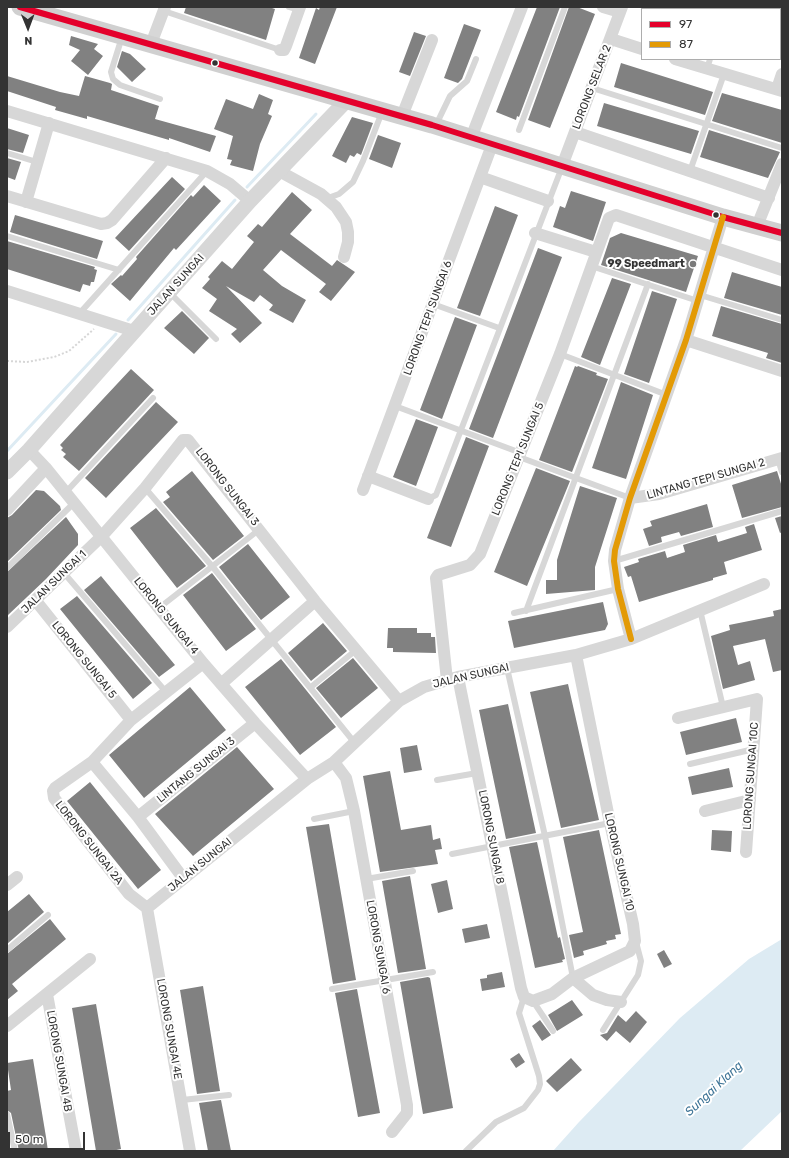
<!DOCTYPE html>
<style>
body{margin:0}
#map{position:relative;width:789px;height:1158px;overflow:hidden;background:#fff;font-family:Rubik,sans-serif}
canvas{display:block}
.frame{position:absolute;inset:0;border:8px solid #333;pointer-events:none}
.legend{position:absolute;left:641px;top:8px;width:140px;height:52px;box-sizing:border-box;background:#fff;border:1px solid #adadad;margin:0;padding:5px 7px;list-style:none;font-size:12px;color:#333}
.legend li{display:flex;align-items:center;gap:8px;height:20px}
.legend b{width:20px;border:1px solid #adadad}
.north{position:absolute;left:8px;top:8px;width:40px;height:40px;-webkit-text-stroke:3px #fff;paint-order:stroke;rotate:179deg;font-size:11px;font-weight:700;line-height:16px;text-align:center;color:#333}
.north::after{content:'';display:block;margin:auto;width:14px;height:18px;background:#333;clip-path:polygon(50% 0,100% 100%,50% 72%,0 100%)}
.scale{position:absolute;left:8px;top:1132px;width:77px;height:18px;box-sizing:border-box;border:2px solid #333;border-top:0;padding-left:5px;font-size:12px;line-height:14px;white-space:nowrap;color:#333;-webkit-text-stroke:3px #fff;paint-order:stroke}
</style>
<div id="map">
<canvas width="789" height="1158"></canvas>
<div class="frame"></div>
<ul class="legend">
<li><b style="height:5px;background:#e4002b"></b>97</li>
<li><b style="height:5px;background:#e39a05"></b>87</li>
</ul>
<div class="north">N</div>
<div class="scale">50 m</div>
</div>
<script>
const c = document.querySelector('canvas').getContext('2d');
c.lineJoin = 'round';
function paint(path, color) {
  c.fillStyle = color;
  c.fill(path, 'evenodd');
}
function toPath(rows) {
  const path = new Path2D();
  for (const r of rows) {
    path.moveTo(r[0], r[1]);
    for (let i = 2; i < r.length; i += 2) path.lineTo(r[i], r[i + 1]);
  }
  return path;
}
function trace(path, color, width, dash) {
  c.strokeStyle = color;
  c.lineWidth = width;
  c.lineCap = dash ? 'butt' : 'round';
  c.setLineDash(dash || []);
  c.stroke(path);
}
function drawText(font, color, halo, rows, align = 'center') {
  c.font = font + ' Rubik,sans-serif';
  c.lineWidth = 4;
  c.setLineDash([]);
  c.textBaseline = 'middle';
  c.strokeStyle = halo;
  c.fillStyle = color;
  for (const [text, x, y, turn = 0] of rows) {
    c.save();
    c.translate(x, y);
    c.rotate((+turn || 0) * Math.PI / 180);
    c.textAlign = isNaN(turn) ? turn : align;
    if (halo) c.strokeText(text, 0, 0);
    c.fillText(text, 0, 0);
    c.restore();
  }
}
paint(toPath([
 [782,939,782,1111,740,1151,553,1151,579,1122,680,1018,749,959]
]), '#ddebf3');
trace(toPath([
 [247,187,316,114],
 [128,320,235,200],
 [7,451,116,334]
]), '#ddebf3', 3);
paint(toPath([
 [186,7,269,7,275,9,266,40,184,13],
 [320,7,337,7,315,64,299,58,316,8,319,10],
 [537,7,560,7,519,117,517,116,516,120,496,112],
 [569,7,577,7,595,14,550,128,528,120],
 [464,24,481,30,462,79,458,83,444,78],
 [414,32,426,36,410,76,399,72],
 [71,36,98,44,94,49,103,56,88,75,71,61,80,50,69,45],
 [122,51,130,54,146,69,132,82,117,67],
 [621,63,713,92,705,115,614,87],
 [7,76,60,92,79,96,85,76,110,83,112,84,111,90,159,106,155,119,216,136,210,152,169,138,169,140,87,116,87,119,55,110,56,107,7,91],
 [722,93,782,110,782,143,712,121],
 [259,94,273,100,268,114,272,116,260,144,253,171,230,165,232,160,227,159,233,136,214,129,226,99,253,109],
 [604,103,699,131,691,154,597,126],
 [352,117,373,123,361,155,357,153,354,157,350,155,346,163,332,156],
 [7,128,29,135,23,153,7,149],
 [709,130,780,152,768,178,700,157],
 [378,135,401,143,392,168,369,159],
 [7,158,21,162,15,180,7,177],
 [172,177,185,189,129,251,115,238],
 [204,185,221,201,176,250,174,248,130,301,111,284,121,275,122,276,137,259,136,257,191,195,193,197],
 [571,191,606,202,593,241,553,227,560,206,565,208],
 [292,192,312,210,290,234,332,266,337,260,355,272,331,301,319,292,326,284,281,250,263,270,282,286,306,300,293,323,269,310,273,305,260,295,254,302,226,286,262,323,240,343,231,334,237,329,209,311,217,299,202,288,210,279,208,277,222,261,232,269,254,242,247,236,258,224,262,227],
 [495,206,518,215,480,316,457,308],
 [15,215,103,241,97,259,10,232],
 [621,233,698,256,686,292,601,265,610,238],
 [7,241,95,267,94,269,97,270,94,282,91,282,90,286,83,284,80,292,7,269],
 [538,248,562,257,493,438,469,429],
 [732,272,782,287,782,315,724,298],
 [612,278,631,284,600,365,581,357],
 [652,291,677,299,649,383,624,374],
 [721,306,782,324,782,363,766,358,768,353,712,336],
 [182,311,209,338,194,354,164,328],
 [455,317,477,325,442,419,420,410],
 [575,366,577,367,578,366,597,373,596,375,608,379,572,472,539,460],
 [131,369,154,390,79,471,63,457,66,454,61,450,63,448,60,445],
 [621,382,653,395,626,479,592,468],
 [156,402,178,422,106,498,85,478],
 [416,419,438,427,416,486,393,477],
 [466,437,489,446,451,547,427,538],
 [536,468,570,481,527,586,494,572],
 [192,471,244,536,213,560,163,502,170,497,166,492],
 [777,471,782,487,782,507,742,518,732,485],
 [580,486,617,498,595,567,595,590,546,594,546,580,557,580,557,560],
 [36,490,44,491,60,506,61,510,7,562,7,518,12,515],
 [707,504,713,527,681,536,679,532,661,537,662,542,649,546,643,529,652,526,650,521],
 [156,508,206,566,177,588,130,528],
 [782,516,782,532,780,533,775,518],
 [66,517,78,534,78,545,46,579,7,616,7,572],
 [754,524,762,550,724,562,727,574,713,578,713,580,639,602,631,576,628,577,624,567,639,562,638,559,665,551,667,558,685,552,683,545,716,535,718,542,747,533,745,527],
 [248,544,290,597,261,620,219,567],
 [212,573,256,629,226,651,183,595],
 [101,576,175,665,159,677,84,590],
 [77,596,152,683,133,699,60,609],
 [603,602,608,624,605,630,514,648,508,621],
 [782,609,782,670,773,672,765,639,733,646,738,665,750,661,755,680,723,689,711,636,730,630,729,625,774,616,773,611],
 [323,623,347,651,311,681,288,653],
 [388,628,417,628,417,633,431,633,431,637,435,637,436,653,393,652,393,648,387,648],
 [353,658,378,688,341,718,316,688],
 [281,659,336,727,300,755,245,687],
 [568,684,599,820,561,828,530,692],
 [190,687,226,730,144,798,109,755],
 [508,704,536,833,506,839,479,710],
 [736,718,742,742,686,755,680,732],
 [417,745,422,770,404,773,400,748],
 [237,747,274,789,193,856,155,814],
 [729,768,733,787,692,795,688,777],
 [390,771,401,830,431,825,433,840,440,838,442,849,435,850,438,864,380,872,363,776],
 [90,782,161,870,138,889,67,801],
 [329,824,356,980,333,984,306,827],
 [599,830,621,934,615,935,616,939,606,941,607,944,583,951,584,955,574,958,569,935,583,932,563,837],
 [712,830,732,831,731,852,711,850],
 [537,842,558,938,560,937,565,959,562,960,563,962,535,968,509,847],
 [410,876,426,969,398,973,382,881],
 [447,880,453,909,438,913,431,884],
 [29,894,44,912,7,944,7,912],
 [50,919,66,939,12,984,18,991,7,1000,7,954],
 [487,924,490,938,465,943,462,929],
 [664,950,672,964,664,968,657,954],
 [502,972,505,987,482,991,480,979,487,978,487,975],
 [428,977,430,978,453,1108,423,1114,400,982],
 [203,986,220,1091,197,1094,180,990],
 [357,989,380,1113,358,1117,335,993],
 [572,1000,583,1015,557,1031,548,1015],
 [96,1004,121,1149,112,1151,96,1151,72,1008],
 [636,1011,647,1022,630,1043,616,1031,607,1041,600,1035,607,1033,618,1015,626,1022],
 [540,1020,551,1035,542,1041,532,1026],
 [519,1053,525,1062,516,1068,510,1059],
 [571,1058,582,1070,557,1092,546,1081],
 [33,1059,46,1137,48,1151,19,1151,11,1113,7,1110,7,1091,11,1090,7,1063],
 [221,1100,231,1151,208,1151,199,1103]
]), '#818181');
trace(toPath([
 [7,361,27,362,54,357,69,351,94,329]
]), '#d6d6d6', 2, [2, 2]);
trace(toPath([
 [289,7,299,10],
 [649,7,656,9],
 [164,11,280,50],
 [122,37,111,72,113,79,120,85,160,99],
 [707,69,710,59],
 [592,88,782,148],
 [436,125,450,96,467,81,476,59],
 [519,130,565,7],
 [7,153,37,162],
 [690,171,724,74],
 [328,198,339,194,353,182,363,161,382,112],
 [7,236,119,270],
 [591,266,698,301],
 [169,292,216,339],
 [700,295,782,320],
 [433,304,499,328],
 [79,314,207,171],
 [560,354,667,395],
 [395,406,521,453],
 [519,457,630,498],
 [778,459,782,472],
 [145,488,212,566,354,742],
 [66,492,153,398],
 [428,499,436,495,562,167],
 [614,561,782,511],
 [7,568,74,503],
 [64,573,166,692],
 [159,608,260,529],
 [700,610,723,707],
 [526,611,648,284],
 [514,613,618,589],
 [507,668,545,836,573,978],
 [311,687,356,650],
 [690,764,754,749],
 [437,780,477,773],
 [314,819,354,811],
 [452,854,610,823],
 [366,879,413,871],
 [7,950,48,915],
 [332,989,433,972],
 [533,1001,553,1031],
 [603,1030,638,975,641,961,636,942],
 [182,1100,229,1095],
 [7,1114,15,1151],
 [466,1151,496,1122,524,1108,538,1090,540,1084,539,1076,519,1013,524,997]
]), '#d7d7d7', 6);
trace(toPath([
 [603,7,620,12],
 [611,39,642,49],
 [151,44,165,7],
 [280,50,284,50,286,46,300,7],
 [675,59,782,91],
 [777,89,782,74],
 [7,111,207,171,230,184,250,201],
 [402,116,432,40],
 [575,132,769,198],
 [471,138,522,7],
 [562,166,622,7],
 [279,171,321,194,336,207,346,222,348,232,348,242,344,257],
 [480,177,548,201],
 [7,196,101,224,107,223,112,220,166,158],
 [26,202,49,123],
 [757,226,782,164],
 [535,233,596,252],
 [7,291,134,331],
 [686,340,782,371],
 [29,450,46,468,203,663,255,723,307,779],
 [368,476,428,499],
 [363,490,492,145],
 [630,498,659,494,782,458],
 [7,510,46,468],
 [36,601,131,720],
 [7,627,102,536,145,488,183,440,188,440,315,601,399,701],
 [631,639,618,589,614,561,615,550,630,498,686,340,723,217],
 [458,677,521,988,524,997,533,1001,552,994,573,978,630,951,635,941,633,924,610,823,576,655],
 [447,680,436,578,438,575,470,565,480,554,560,354,609,218,616,215,782,270],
 [221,684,315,601],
 [678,718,757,699,746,852],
 [92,762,138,817,183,878],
 [334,762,346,778,354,811,407,1105,407,1113,392,1132],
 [705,811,750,800],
 [138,817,255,723],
 [7,885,17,877],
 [147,908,307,779,334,762,399,701,424,687,458,677,576,655,631,639,764,584],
 [147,908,129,894,54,798,53,791,55,788,92,762,131,720,203,663],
 [147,908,190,1151],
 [573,978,593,995,607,1000,621,1002],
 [47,994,76,1151],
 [7,1026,90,959]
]), '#d7d7d7', 12);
trace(toPath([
 [7,472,29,450,250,201,347,100]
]), '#d7d7d7', 15);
trace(toPath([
 [20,7,432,125,723,217,782,233]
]), '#d0d0d0', 17);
trace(toPath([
 [20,7,432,125,723,217,782,233]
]), '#e4002b', 6);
trace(toPath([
 [631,639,618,589,614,561,615,550,630,498,686,340,723,217]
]), '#e39a05', 6);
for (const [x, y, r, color] of [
 [215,63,3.5,"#333"],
 [716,215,3.5,"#333"],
 [693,264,4,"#7a7a7a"]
]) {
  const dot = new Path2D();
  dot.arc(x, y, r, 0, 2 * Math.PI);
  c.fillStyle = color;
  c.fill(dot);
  trace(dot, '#fff', 1.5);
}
drawText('11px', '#333', '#fff', [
 ["LORONG SELAR 2",592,87,-69],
 ["JALAN SUNGAI",176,285,-48],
 ["LORONG TEPI SUNGAI 6",428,318,-70],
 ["LORONG TEPI SUNGAI 5",518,459,-68],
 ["LINTANG TEPI SUNGAI 2",706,479,-16],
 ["LORONG SUNGAI 3",227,487,52],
 ["JALAN SUNGAI 1",54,582,-44],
 ["LORONG SUNGAI 4",166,616,51],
 ["LORONG SUNGAI 5",84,660,51],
 ["JALAN SUNGAI",471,676,-13],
 ["LINTANG SUNGAI 3",196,770,-39],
 ["LORONG SUNGAI 10C",751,776,-86],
 ["LORONG SUNGAI 8",491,837,79],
 ["LORONG SUNGAI 2A",89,843,52],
 ["LORONG SUNGAI 10",619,862,77],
 ["JALAN SUNGAI",200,865,-39],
 ["LORONG SUNGAI 6",378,947,80],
 ["LORONG SUNGAI 4E",169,1029,80],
 ["LORONG SUNGAI 4B",59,1061,80]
]);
drawText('bold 11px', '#333', '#fff', [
 ["99 Speedmart",685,264]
], 'right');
drawText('italic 12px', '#3f7597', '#fff', [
 ["Sungai Klang",714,1089,-43]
]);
</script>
